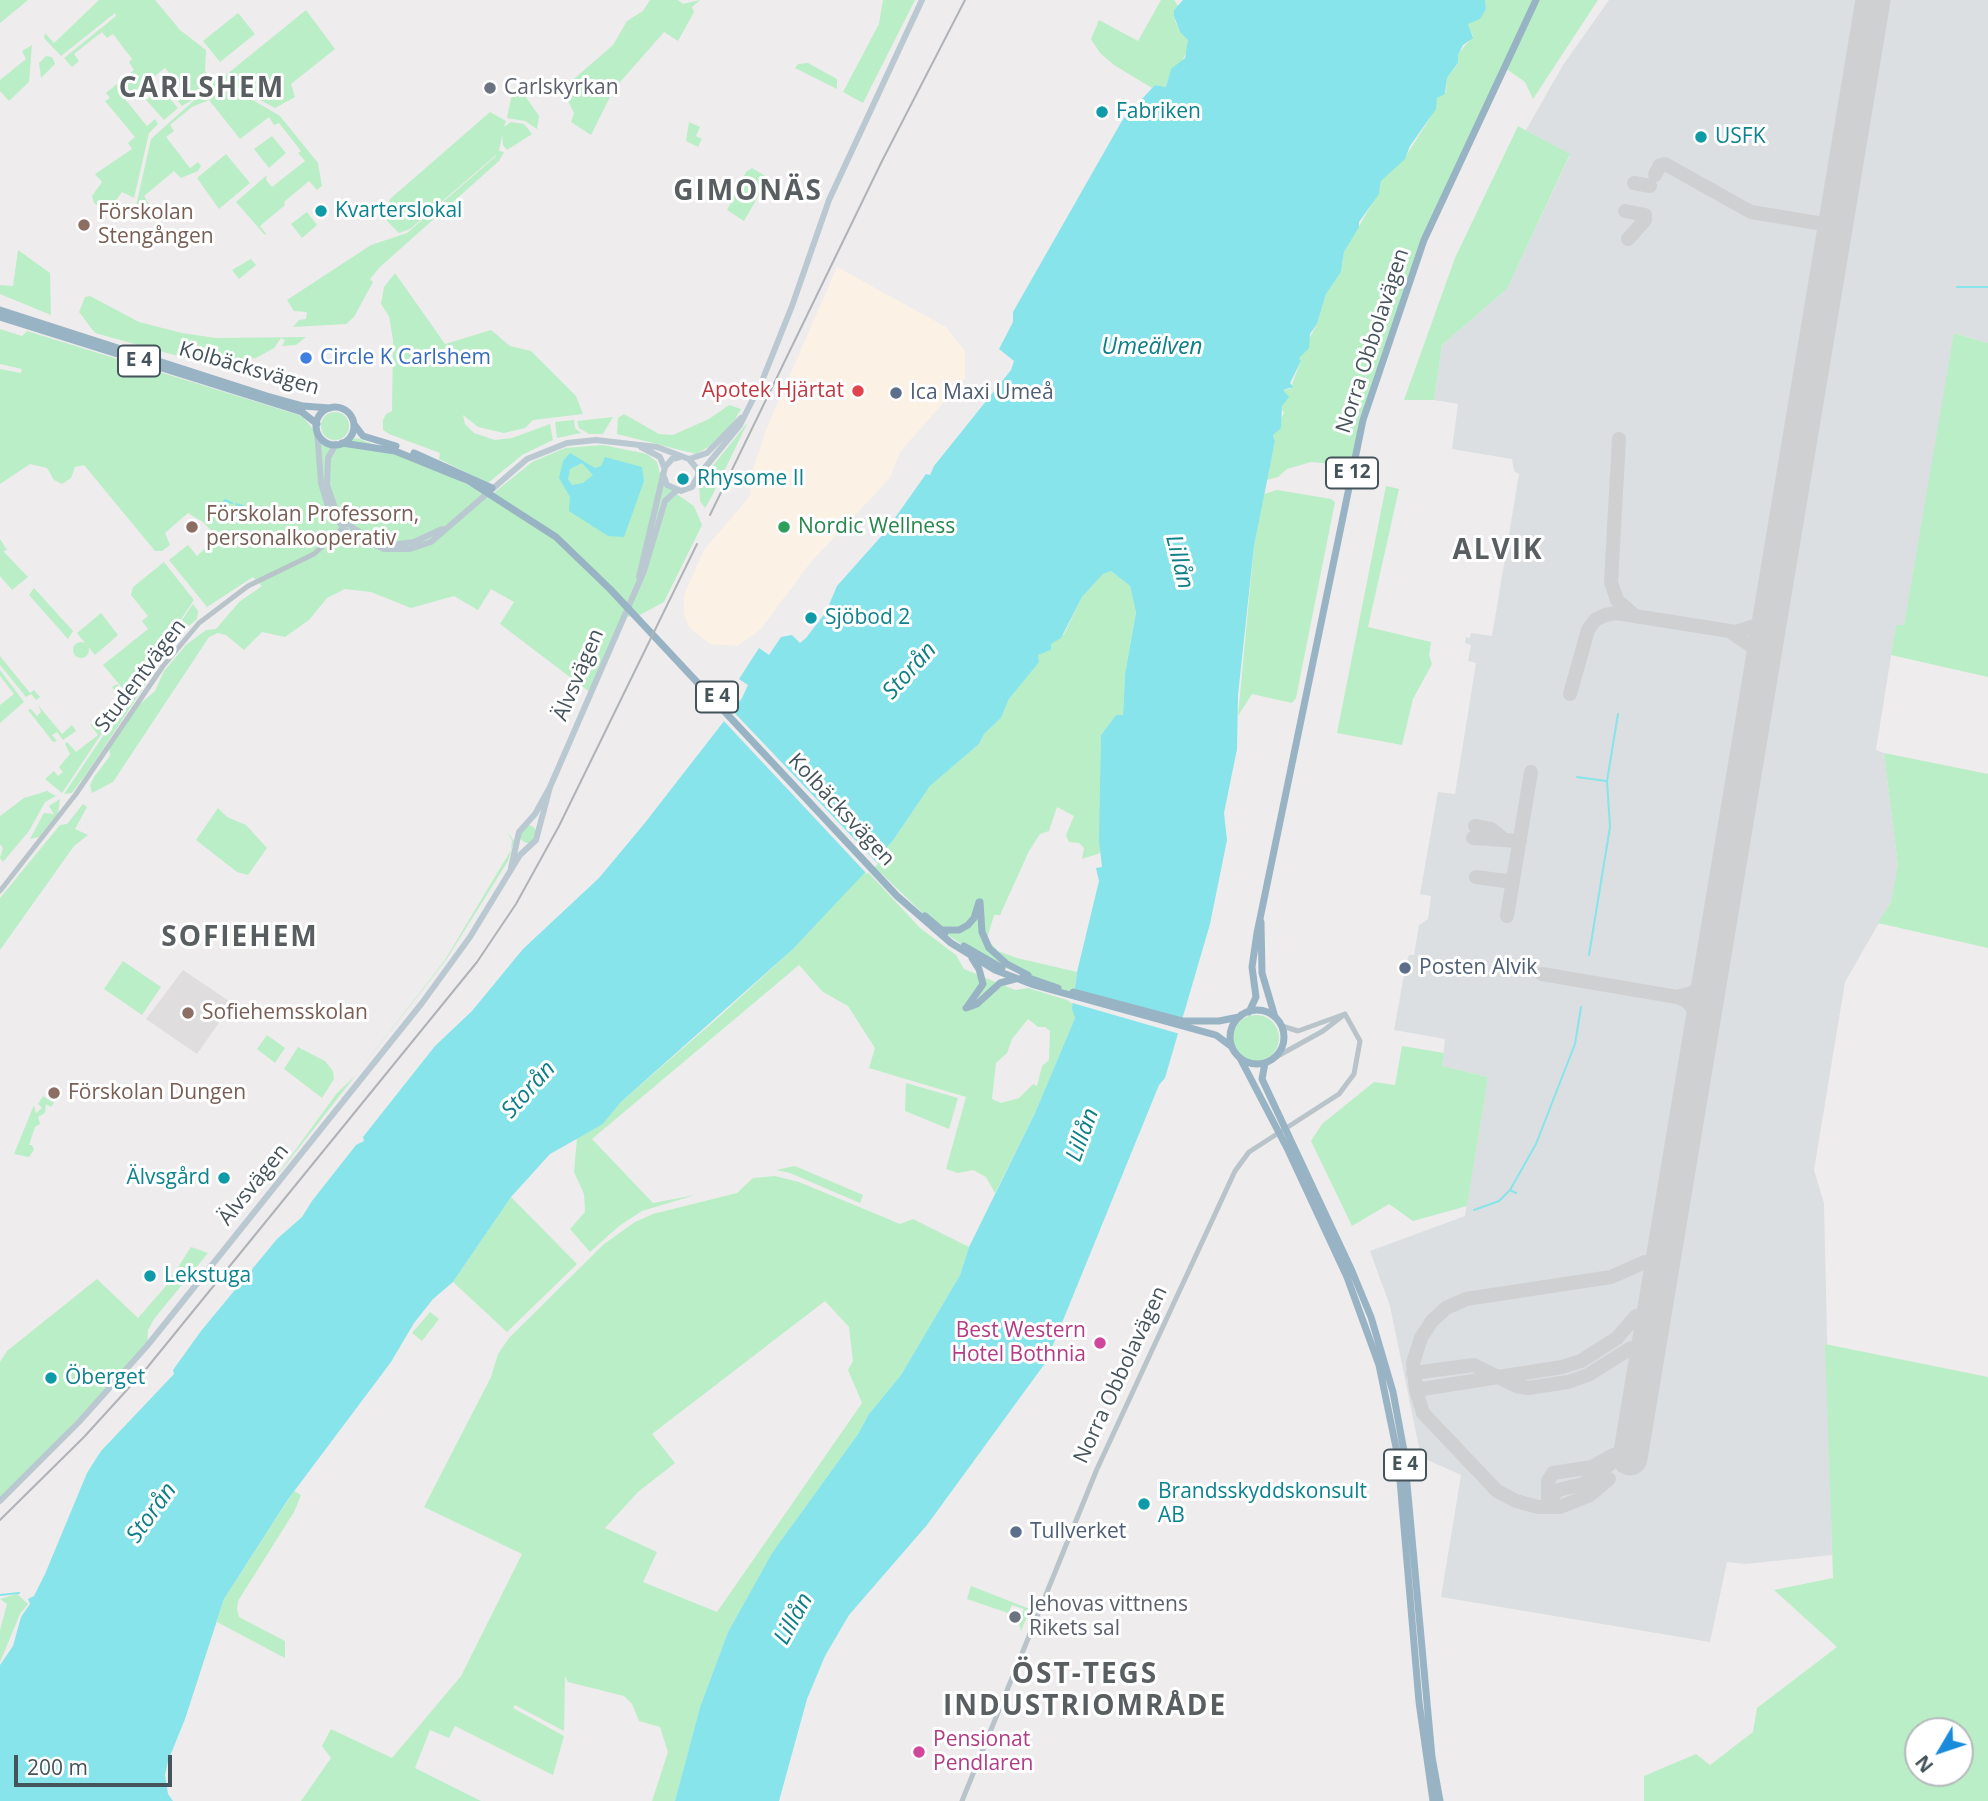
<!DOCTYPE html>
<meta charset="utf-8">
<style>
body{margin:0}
#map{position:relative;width:1988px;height:1801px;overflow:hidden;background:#efeced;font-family:"Open Sans",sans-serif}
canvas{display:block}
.north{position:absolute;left:1904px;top:1717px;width:70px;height:70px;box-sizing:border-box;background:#fff;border:2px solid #b5babd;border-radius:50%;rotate:231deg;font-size:19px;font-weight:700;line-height:28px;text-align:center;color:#45535a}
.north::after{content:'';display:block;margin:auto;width:24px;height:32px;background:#1a8bdb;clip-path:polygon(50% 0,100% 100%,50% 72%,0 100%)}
.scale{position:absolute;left:14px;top:1755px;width:158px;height:32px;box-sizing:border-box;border:4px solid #45535a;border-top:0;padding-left:9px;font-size:21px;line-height:24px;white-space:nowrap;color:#45535a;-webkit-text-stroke:5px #fff;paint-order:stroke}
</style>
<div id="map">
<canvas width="1988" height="1801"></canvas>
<div class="north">N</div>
<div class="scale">200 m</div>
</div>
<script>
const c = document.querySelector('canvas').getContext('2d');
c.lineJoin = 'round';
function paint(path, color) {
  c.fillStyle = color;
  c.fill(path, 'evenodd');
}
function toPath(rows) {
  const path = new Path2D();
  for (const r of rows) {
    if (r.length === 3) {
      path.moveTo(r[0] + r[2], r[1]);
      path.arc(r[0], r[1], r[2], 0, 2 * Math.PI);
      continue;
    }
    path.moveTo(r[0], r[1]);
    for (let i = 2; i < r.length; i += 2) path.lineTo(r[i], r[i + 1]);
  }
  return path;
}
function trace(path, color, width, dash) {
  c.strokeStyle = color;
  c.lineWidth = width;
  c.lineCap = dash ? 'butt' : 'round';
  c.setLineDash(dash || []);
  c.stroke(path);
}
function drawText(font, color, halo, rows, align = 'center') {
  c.font = font + ' "Open Sans",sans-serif';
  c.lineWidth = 6;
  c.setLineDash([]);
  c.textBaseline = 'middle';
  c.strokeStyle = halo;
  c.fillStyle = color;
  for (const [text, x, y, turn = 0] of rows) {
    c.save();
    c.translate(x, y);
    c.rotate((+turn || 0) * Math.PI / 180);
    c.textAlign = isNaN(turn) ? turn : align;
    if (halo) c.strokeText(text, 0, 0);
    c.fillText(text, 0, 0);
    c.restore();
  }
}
paint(toPath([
 [837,267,946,327,965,351,965,378,900,452,890,478,811,562,760,630,737,646,710,644,689,627,684,614,684,595,704,550,750,496,753,469,766,430]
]), '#fbf1e4');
paint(toPath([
 [183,970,229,1001,230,1007,197,1054,146,1019]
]), '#e0dddf');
paint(toPath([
 [1609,0,1988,0,1988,343,1955,333,1904,626,1896,625,1876,750,1884,753,1898,865,1895,888,1891,902,1845,982,1814,1170,1824,1203,1832,1555,1745,1564,1727,1562,1710,1642,1441,1597,1461,1475,1421,1457,1390,1306,1370,1251,1465,1216,1488,1077,1442,1066,1445,1039,1394,1030,1406,964,1409,955,1414,955,1419,925,1428,919,1431,896,1420,894,1438,792,1455,794,1476,663,1468,661,1471,645,1465,643,1466,637,1470,638,1471,633,1492,636,1519,474,1514,471,1512,459,1452,449,1458,404,1434,400,1442,345,1507,289,1570,155,1526,130,1563,65]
]), '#dbdfe1');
paint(toPath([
 [0,0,28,0,0,23],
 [99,0,155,0,180,30,206,50,205,72,280,116,318,163,322,186,317,190,309,181,284,202,285,205,260,226,267,235,264,234,236,202,267,175,266,180,272,187,305,161,298,153,301,151,279,123,274,125,269,117,240,139,209,100,192,107,170,125,174,131,166,137,190,168,198,162,201,166,198,171,181,178,174,171,144,196,149,204,143,209,136,206,151,139,199,96,182,106,178,101,186,94,165,68,125,99,147,126,155,119,158,124,149,133,134,198,122,192,113,204,104,210,94,203,92,196,102,182,95,174,132,149,128,143,135,137,105,101,110,98,106,93,134,70,129,62,132,59,113,34,107,38,102,32,74,54,79,61,72,67,64,58,116,16,115,13,61,56,44,38,45,33,54,43],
 [650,0,678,0,683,4,700,0,692,7,694,12,678,41,664,32,614,89,591,135,571,122,574,113,566,97,567,85,613,45,627,21,643,11],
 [883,0,915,0,863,103,843,92,879,24],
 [1161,0,1174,0,1178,6,1174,10,1175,21,1180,32,1187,36,1189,47,1180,65,1171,70,1166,87,1155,85,1152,88,1114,65,1100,53,1091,39,1099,20,1138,41],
 [1485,0,1598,0,1533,99,1525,82,1505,68,1439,207,1384,354,1353,466,1311,462,1287,469,1278,477,1267,480,1275,441,1273,434,1284,413,1282,409,1283,390,1290,389,1301,361,1299,358,1317,324,1326,294,1341,272,1344,252,1380,190,1381,181,1406,156,1430,118,1437,98,1446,93,1447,78,1458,64,1458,54,1473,36,1467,24,1486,9],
 [306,10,335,49,291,84,295,97,275,108,221,79],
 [238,13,255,34,220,62,203,41],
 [32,45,29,82,9,101,0,91,0,80,26,59,22,51],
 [46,56,52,57,55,64,41,78,39,63],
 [808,63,837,79,837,89,795,68,798,64],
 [160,88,178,108,164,120,146,100],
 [517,90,521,90,539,116,537,129,525,121,507,118,511,98],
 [490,112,506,121,504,127,511,122,524,124,532,134,507,150,503,145,502,135,499,151,504,152,499,161,380,267,370,279,373,282,354,317,346,324,293,327,299,320,306,319,307,312,294,311,287,300,371,245,407,233,495,157,496,155,410,229,399,233,388,222,383,214,390,199],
 [689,122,700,127,696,136,702,139,698,147,686,141],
 [1518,126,1570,154,1507,289,1442,345,1434,400,1404,400,1455,258],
 [272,136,286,153,269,168,254,149],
 [226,154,250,183,219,209,197,178],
 [752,168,767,177,767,181,744,221,727,210,746,172],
 [307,212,317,225,302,238,291,224],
 [18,250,50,273,51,315,0,294,0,285,13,286],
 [251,259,256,265,239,279,232,270],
 [395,273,445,344,491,330,510,346,531,351,576,396,583,414,533,420,525,428,504,433,478,427,463,415,465,424,474,433,495,440,512,438,550,424,553,440,522,455,488,483,439,459,440,453,389,434,383,430,383,420,386,414,392,411,393,340,389,316,381,304,384,287],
 [90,296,139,322,182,333,216,338,306,337,296,345,282,346,285,340,281,338,274,348,256,358,232,361,221,368,95,333,79,312,85,297],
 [0,329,22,336,27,331,302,416,318,435,336,444,357,438,434,468,490,496,532,462,565,448,603,445,647,454,657,462,660,474,678,495,694,506,702,525,664,602,636,617,622,616,591,693,500,624,514,602,491,589,478,610,454,596,411,608,371,592,345,589,327,598,309,620,285,637,262,632,244,650,226,635,218,633,209,637,113,782,92,793,90,785,94,777,110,756,109,745,132,711,155,691,164,671,186,645,206,630,216,629,239,602,262,586,253,577,207,607,169,560,188,545,197,556,217,537,203,522,188,513,165,533,170,545,162,551,155,551,84,465,75,467,71,478,62,484,54,480,47,468,30,464,0,484,0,369,21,373,22,369,0,364],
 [1954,333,1988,343,1988,677,1891,655,1896,625,1904,625],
 [729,405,741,409,733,423,710,446,696,454,617,434,618,418,624,414,659,434,673,435,709,419],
 [335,426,14],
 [613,417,603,434,589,434,579,428,577,421],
 [574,420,575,428,581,433,557,438,555,422],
 [748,422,712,496,705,508,700,501,699,483],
 [1386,486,1399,489,1368,627,1431,642,1429,655,1432,664,1413,699,1402,745,1337,733],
 [1277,490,1331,499,1335,502,1296,698,1292,703,1252,694,1238,716,1254,546,1264,494],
 [0,539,7,550,3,551,28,577,12,590,0,576],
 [164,562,194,600,129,696,103,665,148,629,142,621,148,616,131,595,133,587],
 [1111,571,1130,586,1136,611,1125,674,1123,715,1116,715,1101,735,1100,853,1082,859,1084,848,1079,843,1069,842,1066,835,1074,816,1057,807,1049,831,1040,834,1029,851,1000,915,994,915,987,939,998,951,1017,958,1077,972,1073,997,1031,976,999,966,968,949,938,928,882,874,870,867,894,839,930,786,979,744,984,734,1001,718,1009,699,1038,662,1037,655,1051,650,1051,644,1064,634,1082,597,1103,574],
 [34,588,73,631,68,639,29,595],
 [193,604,198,611,197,619,177,636,173,633],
 [101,613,118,635,95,655,77,633],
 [171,635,174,638,171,646,89,770,72,793,64,794],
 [81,650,8],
 [0,656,30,693,34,690,40,697,36,700,31,694,26,697,0,665],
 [0,670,24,702,0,723,0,705,14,694,0,676],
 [117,684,127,696,108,724,93,721,119,697,112,687],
 [38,705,62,734,72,725,76,731,63,740,57,732,52,735,57,741,53,742,28,710,31,709,37,716,41,712],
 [90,724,106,727,62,793,45,779,54,771,58,776,63,772,59,767,70,754,65,744,67,742,76,752,98,735],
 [1884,753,1988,774,1988,948,1878,923,1891,902,1898,865],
 [47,791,56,796,45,802,29,831,3,862,0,858,3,848,0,844,0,816,24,798],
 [60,799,58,813,39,837,30,839,44,813,54,814,49,806],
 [83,804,87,807,75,829,88,835,74,846,0,950,0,898,60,825,67,824],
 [218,808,227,817,246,825,267,848,248,875,237,872,196,840],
 [528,834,9],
 [506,830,514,841,508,861,446,960,272,1182,337,1093,355,1076,445,960,511,850,512,840],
 [866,870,920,928,956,955,964,969,1015,990,1028,988,1073,1002,1075,1018,1035,1113,995,1193,986,1177,973,1170,958,1173,946,1169,966,1097,869,1068,875,1048,848,1006,823,992,799,965,592,1139,653,1203,695,1195,642,1211,619,1226,590,1252,570,1229,585,1212,584,1194,574,1172,577,1138,603,1124,621,1102,720,1016,793,949],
 [1028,1019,1038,1027,1045,1027,1050,1031,1049,1060,1042,1066,1037,1086,1033,1084,1019,1098,1001,1103,992,1099,996,1063,1007,1053,1012,1039],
 [123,961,161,987,142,1015,104,989],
 [1256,1038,23],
 [267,1035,285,1048,275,1063,257,1049],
 [1402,1046,1444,1053,1442,1066,1488,1077,1467,1206,1413,1221,1389,1204,1352,1226,1311,1141,1322,1124,1374,1082,1395,1085],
 [298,1047,325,1061,333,1071,334,1079,322,1098,284,1069],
 [906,1083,958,1098,949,1129,905,1111],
 [43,1096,54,1103,51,1107,46,1104,45,1113,38,1117,40,1124,35,1127,29,1145,32,1145,34,1150,29,1157,14,1154,34,1105,36,1113,42,1108,38,1104],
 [795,1166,863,1195,860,1203,790,1173,776,1170],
 [775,1176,799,1182,900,1224,913,1219,969,1247,960,1275,901,1375,869,1414,858,1434,772,1553,728,1632,700,1707,675,1801,652,1801,668,1752,660,1727,639,1721,632,1704,624,1696,568,1682,565,1676,564,1731,515,1705,513,1708,564,1736,553,1775,455,1726,449,1738,430,1730,415,1768,481,1801,301,1801,331,1758,322,1746,331,1729,392,1758,461,1676,522,1554,424,1507,491,1377,498,1354,509,1338,604,1244,635,1222,653,1214,737,1193,753,1178],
 [825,1301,849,1327,853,1361,848,1370,862,1403,717,1612,643,1582,657,1552,605,1528,638,1492,675,1463,652,1434],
 [511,1197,577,1264,507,1332,453,1282],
 [191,1247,208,1253,154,1319,148,1330,147,1346,0,1501,0,1362,7,1351,97,1279,138,1318,166,1286],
 [430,1312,439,1319,422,1341,412,1333],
 [1825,1344,1988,1377,1988,1801,1644,1801,1644,1776,1696,1754,1710,1765,1753,1732,1757,1708,1837,1647,1774,1590,1833,1578],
 [1918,1731,1960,1731,1960,1773,1918,1773],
 [294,1491,301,1495,294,1512,238,1601,237,1609,239,1617,285,1641,285,1658,217,1622,224,1599],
 [971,1586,1030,1609,1021,1631,1019,1623,1024,1609,1012,1605,1008,1613,967,1599],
 [17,1594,28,1604,20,1614,0,1662,0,1630,7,1604,0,1599]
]), '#baeec6');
paint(toPath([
 [1183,0,1485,0,1486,9,1480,19,1468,24,1473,38,1463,45,1458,55,1458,63,1447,78,1445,94,1437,98,1436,109,1410,146,1405,159,1381,181,1379,194,1359,222,1359,227,1344,252,1341,272,1326,294,1317,324,1310,334,1309,348,1299,358,1301,361,1290,383,1293,387,1283,390,1289,397,1282,406,1281,428,1273,435,1275,441,1254,546,1238,695,1237,749,1224,813,1227,840,1210,924,1165,1078,1159,1085,1046,1362,927,1525,849,1615,825,1656,807,1699,779,1801,675,1801,700,1707,728,1632,772,1553,858,1434,869,1414,901,1375,960,1275,969,1247,1035,1113,1075,1018,1072,1009,1077,972,1099,881,1096,868,1102,867,1099,841,1101,735,1116,715,1123,715,1125,674,1136,612,1130,586,1111,571,1103,574,1082,597,1061,638,1051,644,1051,650,1038,655,1039,662,1009,699,1001,718,984,734,979,744,930,786,894,839,870,867,793,949,621,1102,603,1124,550,1154,511,1197,453,1282,433,1299,414,1323,391,1362,289,1498,224,1599,185,1719,168,1761,165,1775,168,1794,173,1801,0,1801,0,1665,13,1646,21,1617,30,1604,28,1599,34,1596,45,1574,87,1473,101,1451,174,1374,173,1370,201,1331,277,1239,302,1217,312,1201,356,1145,364,1141,363,1137,435,1046,472,1011,523,949,599,878,644,824,742,698,748,685,739,679,759,648,769,655,781,637,792,635,800,643,806,638,826,612,837,586,885,532,926,474,930,475,934,466,1011,370,1014,361,999,349,1013,322,1013,312,1123,119,1155,85,1166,87,1171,69,1185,58,1188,40,1180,32,1174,16,1174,10],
 [570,453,595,468,601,466,605,457,642,467,644,481,624,537,608,536,569,511,570,497,559,478,563,461],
 [582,463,593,475,583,483,572,485,568,479,570,469]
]), '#87e4ea');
paint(toPath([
 [730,708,878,864,867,874,721,718],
 [1071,988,1140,1009,1185,1019,1180,1034,1069,1002]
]), '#efeced');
trace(toPath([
 [1957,287,1988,287],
 [236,504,243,506],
 [218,516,225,500,232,503],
 [1577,777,1606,781],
 [1589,955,1610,827,1607,781,1618,714],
 [1516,1193,1510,1190,1536,1144,1575,1044,1581,1007],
 [1474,1210,1499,1201,1509,1191],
 [0,1595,19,1593]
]), '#87e4ea', 2);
trace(toPath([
 [1655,175,1660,165,1665,164,1751,212,1836,226],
 [1634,183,1650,186],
 [1625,211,1645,215],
 [1628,239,1645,220],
 [1619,439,1611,582,1617,600,1634,615],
 [1732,633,1753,647,1761,671],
 [1570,694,1588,630,1595,620,1605,615,1616,613,1736,632,1759,624,1773,603],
 [1475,826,1491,829,1501,837],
 [1473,838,1520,841],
 [1476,877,1513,882],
 [1507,916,1531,772],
 [1542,974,1677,997,1699,991,1712,970],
 [1677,997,1687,1001,1697,1014,1700,1038],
 [1413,1373,1474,1365,1516,1386,1528,1388,1568,1382,1588,1375,1631,1348],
 [1416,1390,1562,1367,1581,1361,1617,1338,1636,1316],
 [1609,1479,1590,1495,1560,1507,1538,1507,1516,1501,1497,1491,1423,1413,1416,1390,1413,1363,1421,1338,1432,1321,1446,1308,1466,1299,1611,1277,1645,1262],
 [1548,1499,1548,1481,1553,1473,1592,1467,1613,1455],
 [1547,1503,1558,1490,1583,1484,1610,1464]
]), '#cfd0d2', 14);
trace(toPath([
 [1630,1458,1873,0]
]), '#cfd0d2', 35);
trace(toPath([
 [0,891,76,794,163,666,199,623,248,586,314,554,345,526],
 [1282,1026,1298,1031,1345,1014],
 [1276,1057,1323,1031,1345,1014],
 [962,1801,1097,1469,1235,1171,1249,1152,1339,1094,1354,1074,1360,1041,1345,1014]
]), '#b8c4ca', 5);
trace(toPath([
 [317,430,321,483,329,510,348,533,384,549,410,549,431,542,527,459,567,443,596,440,657,447,689,459,698,470,698,476,692,487,681,491,667,485,663,474],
 [336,444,328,458,327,485,335,508,354,529,376,541,398,544,414,542,442,529],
 [641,447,660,457,664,467],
 [689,459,707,453,741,418],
 [698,476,740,425,762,381,792,306,829,200,922,0],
 [639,577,665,467,672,459,680,457],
 [511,868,519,832,535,814,550,787,644,571,665,501,676,491],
 [0,1501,79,1422,147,1346,422,1003,470,937,520,855,536,840,550,787]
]), '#bac8d1', 6);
trace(toPath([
 [0,310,267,396,303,406,330,408],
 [0,317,302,412,317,424],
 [335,426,19],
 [354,424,363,436,396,446],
 [342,443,395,451,469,481,556,537,610,589,897,896,951,943,995,970,1034,985,1216,1035,1232,1047],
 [414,453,492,488],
 [980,902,982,932,989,948,1007,964,1028,975],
 [925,916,945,933],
 [1261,922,1262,973,1275,1017],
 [941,930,959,930,968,925,974,918,979,902],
 [964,946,1002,968],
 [1023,976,1058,988],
 [1073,992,1182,1021,1219,1021,1239,1017],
 [967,1007,983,984,979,969,972,958],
 [966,1008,977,1004,1000,983,1015,979],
 [1257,1037,27],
 [1249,1012,1256,997,1252,967,1257,933,1363,420,1424,240,1536,0],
 [1240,1058,1288,1150,1347,1277,1379,1365,1398,1457,1419,1702,1433,1801],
 [1265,1063,1262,1079,1352,1271,1371,1317,1393,1392,1404,1451,1432,1757,1440,1801]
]), '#98b4c4', 7);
trace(toPath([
 [710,515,882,161,965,0],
 [0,1520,84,1437,146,1369,477,962,516,904,559,826,697,544]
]), '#afb3b7', 2);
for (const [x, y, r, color] of [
 [490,88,7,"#6b7280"],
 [1102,112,7,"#0f9aa8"],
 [1701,137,7,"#0f9aa8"],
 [321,211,7,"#0f9aa8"],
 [84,225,7,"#8d6e63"],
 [306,358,7,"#3f7fe0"],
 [858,391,7,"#e0444e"],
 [896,393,7,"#5c6f8a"],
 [683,479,7,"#0f9aa8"],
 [192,527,7,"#8d6e63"],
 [784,527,7,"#2e9e5b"],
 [811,618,7,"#0f9aa8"],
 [1405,968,7,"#5c6f8a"],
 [188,1013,7,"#8d6e63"],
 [54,1093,7,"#8d6e63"],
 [224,1178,7,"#0f9aa8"],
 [150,1276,7,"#0f9aa8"],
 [1100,1343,7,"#d1479c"],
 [51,1378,7,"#0f9aa8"],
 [1144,1504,7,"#0f9aa8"],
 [1016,1532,7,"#5c6f8a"],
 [1015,1617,7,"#6b7280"],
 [919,1752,7,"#d1479c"]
]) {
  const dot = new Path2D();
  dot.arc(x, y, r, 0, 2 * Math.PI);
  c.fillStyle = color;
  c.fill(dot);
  trace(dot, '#fff', 2.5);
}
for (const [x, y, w] of [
 [139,361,42],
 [1352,473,52],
 [717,697,42],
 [1405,1465,42]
]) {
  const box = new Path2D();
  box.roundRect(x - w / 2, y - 15.5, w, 31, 5);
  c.fillStyle = '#fff';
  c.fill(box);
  trace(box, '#45535a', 2);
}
drawText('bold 19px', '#45535a', null, [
 ["E 4",139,361],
 ["E 12",1352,473],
 ["E 4",717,697],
 ["E 4",1405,1465]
]);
drawText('21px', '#5b616d', '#fff', [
 ["Carlskyrkan",504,88],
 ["Jehovas vittnens",1029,1605],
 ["Rikets sal",1029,1629]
], 'left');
drawText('21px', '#0d838f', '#fff', [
 ["Fabriken",1116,112],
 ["USFK",1715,137],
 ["Kvarterslokal",335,211],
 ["Rhysome II",697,479],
 ["Sjöbod 2",825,618],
 ["Älvsgård",210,1178,"right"],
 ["Lekstuga",164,1276],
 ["Öberget",65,1378],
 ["Brandsskyddskonsult",1158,1492],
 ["AB",1158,1516]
], 'left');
drawText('21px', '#785e54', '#fff', [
 ["Förskolan",98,213],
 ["Stengången",98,237],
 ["Förskolan Professorn,",206,515],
 ["personalkooperativ",206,539],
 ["Sofiehemsskolan",202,1013],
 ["Förskolan Dungen",68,1093]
], 'left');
drawText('21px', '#45535a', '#fff', [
 ["Norra Obbolavägen",1373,341,-72],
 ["Kolbäcksvägen",249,369,16],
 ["Älvsvägen",579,675,-67],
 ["Studentvägen",141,676,-53],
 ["Kolbäcksvägen",841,810,47],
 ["Älvsvägen",254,1185,-51],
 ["Norra Obbolavägen",1121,1375,-65]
]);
drawText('21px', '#366cbe', '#fff', [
 ["Circle K Carlshem",320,358]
], 'left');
drawText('21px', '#be3a42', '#fff', [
 ["Apotek Hjärtat",844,391]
], 'right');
drawText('21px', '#4e5e75', '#fff', [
 ["Ica Maxi Umeå",910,393],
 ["Posten Alvik",1419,968],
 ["Tullverket",1030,1532]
], 'left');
drawText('21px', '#27864d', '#fff', [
 ["Nordic Wellness",798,527]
], 'left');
drawText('21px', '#b23c85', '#fff', [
 ["Best Western",1086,1331],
 ["Hotel Bothnia",1086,1355],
 ["Pensionat",933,1740,"left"],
 ["Pendlaren",933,1764,"left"]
], 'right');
drawText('italic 23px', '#0e7f87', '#fff', [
 ["Umeälven",1152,347],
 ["Lillån",1179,562,76],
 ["Storån",910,671,-48],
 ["Storån",529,1090,-48],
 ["Lillån",1083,1135,-70],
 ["Storån",152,1513,-54],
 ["Lillån",794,1619,-61]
]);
c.letterSpacing = '2px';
drawText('bold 28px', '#595e61', '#fff', [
 ["CARLSHEM",202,89],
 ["GIMONÄS",748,192],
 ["ALVIK",1498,551],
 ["SOFIEHEM",240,938],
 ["ÖST-TEGS",1085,1675],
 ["INDUSTRIOMRÅDE",1085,1707]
]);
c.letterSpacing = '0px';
</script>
